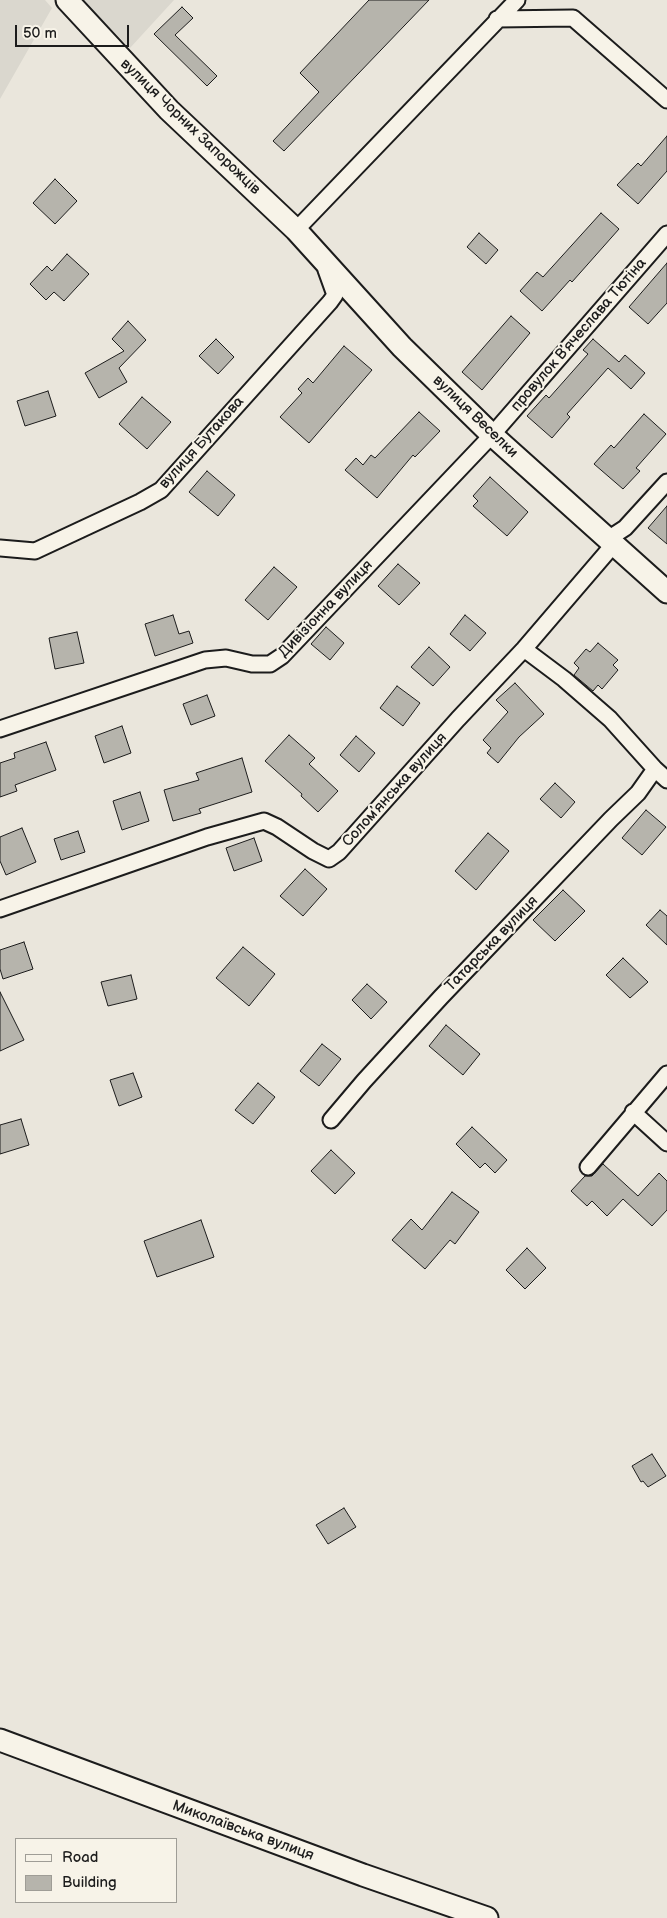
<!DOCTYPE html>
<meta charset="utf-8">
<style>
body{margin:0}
#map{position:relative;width:667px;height:1918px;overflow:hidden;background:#eae6dc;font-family:"Balsamiq Sans",sans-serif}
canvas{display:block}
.legend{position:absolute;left:15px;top:1838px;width:162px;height:65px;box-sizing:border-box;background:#f7f3e8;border:1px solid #9f9d96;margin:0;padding:6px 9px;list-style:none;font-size:15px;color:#1c1c1c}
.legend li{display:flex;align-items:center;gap:10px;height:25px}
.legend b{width:25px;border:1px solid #9f9d96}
.scale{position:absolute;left:15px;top:25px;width:114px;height:22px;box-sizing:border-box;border:2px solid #1c1c1c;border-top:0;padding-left:6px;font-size:15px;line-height:18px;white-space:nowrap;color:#1c1c1c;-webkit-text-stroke:4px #f7f3e8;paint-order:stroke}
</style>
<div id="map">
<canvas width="667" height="1918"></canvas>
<ul class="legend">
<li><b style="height:6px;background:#f7f3e8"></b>Road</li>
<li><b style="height:14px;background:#b6b4ac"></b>Building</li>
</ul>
<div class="scale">50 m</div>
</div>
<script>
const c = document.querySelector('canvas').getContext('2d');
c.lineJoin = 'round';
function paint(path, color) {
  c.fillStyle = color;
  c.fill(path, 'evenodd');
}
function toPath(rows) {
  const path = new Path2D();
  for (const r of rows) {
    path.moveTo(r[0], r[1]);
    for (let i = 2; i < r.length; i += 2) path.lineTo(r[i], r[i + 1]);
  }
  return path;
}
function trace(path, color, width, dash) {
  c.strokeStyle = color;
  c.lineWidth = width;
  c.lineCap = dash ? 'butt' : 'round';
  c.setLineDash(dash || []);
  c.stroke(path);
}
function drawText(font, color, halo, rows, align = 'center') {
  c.font = font + ' "Balsamiq Sans",sans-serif';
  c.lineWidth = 4;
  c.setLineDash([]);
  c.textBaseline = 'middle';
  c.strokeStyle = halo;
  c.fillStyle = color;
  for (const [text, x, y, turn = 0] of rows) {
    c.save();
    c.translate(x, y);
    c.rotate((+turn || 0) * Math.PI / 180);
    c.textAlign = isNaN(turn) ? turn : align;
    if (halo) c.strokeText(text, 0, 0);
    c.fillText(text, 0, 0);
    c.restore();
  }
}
paint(toPath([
 [0,0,45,0,52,8,0,99],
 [82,0,174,0,130,48]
]), '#dad7ce');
const building = toPath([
 [369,0,429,0,284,151,273,141,319,92,300,73,369,0],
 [182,7,193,18,175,35,217,76,207,86,154,34,182,7],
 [667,136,667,171,638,204,617,185,638,163,641,166,667,136],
 [55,179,77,201,55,224,33,203,55,179],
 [601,213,619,229,572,282,570,280,542,311,520,291,537,272,543,277,601,213],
 [479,233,498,250,486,264,467,247,479,233],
 [67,254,89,274,64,301,54,292,46,300,30,284,47,266,52,271,67,254],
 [667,263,667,303,648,324,629,307,667,263],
 [511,316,530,333,482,390,462,372,511,316],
 [128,321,146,340,119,368,127,382,99,398,85,373,124,351,112,339,128,321],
 [216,339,234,357,218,374,199,356,216,339],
 [593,339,619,362,625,355,645,373,631,389,608,368,567,414,570,417,552,438,527,416,546,395,549,398,588,354,583,350,593,339],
 [344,346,372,370,309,443,280,417,302,393,298,389,308,378,313,383,344,346],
 [48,391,56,416,25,426,17,401,48,391],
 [142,397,171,422,147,449,119,424,142,397],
 [419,412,440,431,415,457,413,455,377,498,345,470,356,458,363,465,371,455,375,458,419,412],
 [644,414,666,434,636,468,640,471,623,489,594,464,611,445,614,448,644,414],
 [207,471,235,495,218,516,189,492,207,471],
 [490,477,528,512,507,536,473,506,478,501,473,496,490,477],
 [667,506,667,544,648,528,667,506],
 [398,564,420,583,399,605,378,586,398,564],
 [274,567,297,587,268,620,245,600,274,567],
 [173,615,179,634,189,631,193,643,155,656,145,624,173,615],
 [465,615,486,633,470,651,450,634,465,615],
 [326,627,344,643,330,660,311,644,326,627],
 [77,632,84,663,55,669,49,638,77,632],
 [598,643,618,660,613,665,618,670,602,689,598,685,593,691,574,675,579,668,574,663,586,649,590,652,598,643],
 [429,647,450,667,433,686,411,667,429,647],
 [515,683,544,714,519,737,498,763,487,753,491,748,483,740,508,712,496,700,515,683],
 [397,686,420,703,403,726,380,708,397,686],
 [207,695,215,716,191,725,183,704,207,695],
 [122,726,131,753,104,763,95,736,122,726],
 [289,735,315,758,309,764,338,791,318,812,301,796,302,794,265,761,289,735],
 [356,736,375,753,359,772,340,755,356,736],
 [46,742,56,770,15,785,17,791,0,797,0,763,15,758,14,753,46,742],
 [242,758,252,792,199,809,201,813,173,821,164,790,199,780,196,773,242,758],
 [555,783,575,802,561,818,540,799,555,783],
 [140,792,149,821,122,830,113,801,140,792],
 [646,810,666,827,642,855,622,838,646,810],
 [22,828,36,862,6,875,0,861,0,837,22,828],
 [78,831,85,852,61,860,54,839,78,831],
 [488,833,509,851,476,890,455,871,488,833],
 [254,838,262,861,234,871,226,848,254,838],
 [305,869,327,889,303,916,280,896,305,869],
 [563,890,585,911,555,941,533,920,563,890],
 [660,910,667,916,667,945,646,925,660,910],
 [24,942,33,969,3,979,0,969,0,950,24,942],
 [243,947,275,974,249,1006,216,978,243,947],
 [623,958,648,982,630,998,606,975,623,958],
 [131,975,137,999,108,1006,101,982,131,975],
 [367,984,387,1002,371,1019,352,1000,367,984],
 [0,992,24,1040,0,1051,0,992],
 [446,1025,480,1054,463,1075,429,1046,446,1025],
 [322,1044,341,1059,319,1086,300,1071,322,1044],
 [133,1073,142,1097,119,1106,110,1080,133,1073],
 [258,1083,275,1097,253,1124,235,1110,258,1083],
 [21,1119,29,1145,0,1154,0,1125,21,1119],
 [472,1127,507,1160,495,1173,485,1163,480,1168,456,1144,472,1127],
 [331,1150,355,1173,335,1194,311,1171,331,1150],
 [603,1164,638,1196,659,1173,667,1181,667,1210,652,1226,623,1199,607,1216,592,1201,587,1206,571,1191,585,1176,592,1176,603,1164],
 [452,1192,479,1212,455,1244,450,1240,425,1269,392,1240,411,1219,422,1230,452,1192],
 [201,1220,214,1257,157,1277,144,1241,201,1220],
 [527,1248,546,1268,525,1289,506,1270,527,1248],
 [652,1454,666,1476,648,1487,643,1481,641,1482,632,1466,652,1454],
 [344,1508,356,1527,328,1544,316,1525,344,1508]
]);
paint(building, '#b6b4ac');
trace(building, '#1c1c1c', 1);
const street = toPath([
 [497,19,573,18,667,100],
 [296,230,517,0],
 [608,539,625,528,667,482],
 [0,548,35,551,140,502,161,490,330,302,335,295,326,270],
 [524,649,564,679,610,719,655,769,667,780],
 [0,729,205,660,226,658,252,664,270,664,282,656,492,435,667,234],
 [0,909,207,837,264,821,277,827,313,851,329,859,339,852,458,719,524,649,614,544],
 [633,1112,667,1143],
 [331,1120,364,1081,441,997,611,819,638,793,655,769],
 [588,1167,667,1074]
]);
const secondary = toPath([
 [67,0,169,110,296,230,402,347,492,435,667,592],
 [0,1740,363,1875,487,1918]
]);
trace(street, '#1c1c1c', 19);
trace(secondary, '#1c1c1c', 25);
trace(street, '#f7f3e8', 15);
trace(secondary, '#f7f3e8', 21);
drawText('15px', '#1c1c1c', '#f7f3e8', [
 ["вулиця Чорних Запорожців",190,127,44],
 ["провулок Вʼячеслава Тютіна",579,335,-49],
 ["вулиця Веселки",475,417,44],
 ["вулиця Бутакова",202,443,-48],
 ["Дивізіонна вулиця",326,609,-46],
 ["Соломʼянська вулиця",395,790,-48],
 ["Татарська вулиця",492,944,-46],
 ["Миколаївська вулиця",243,1831,20]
]);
</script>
